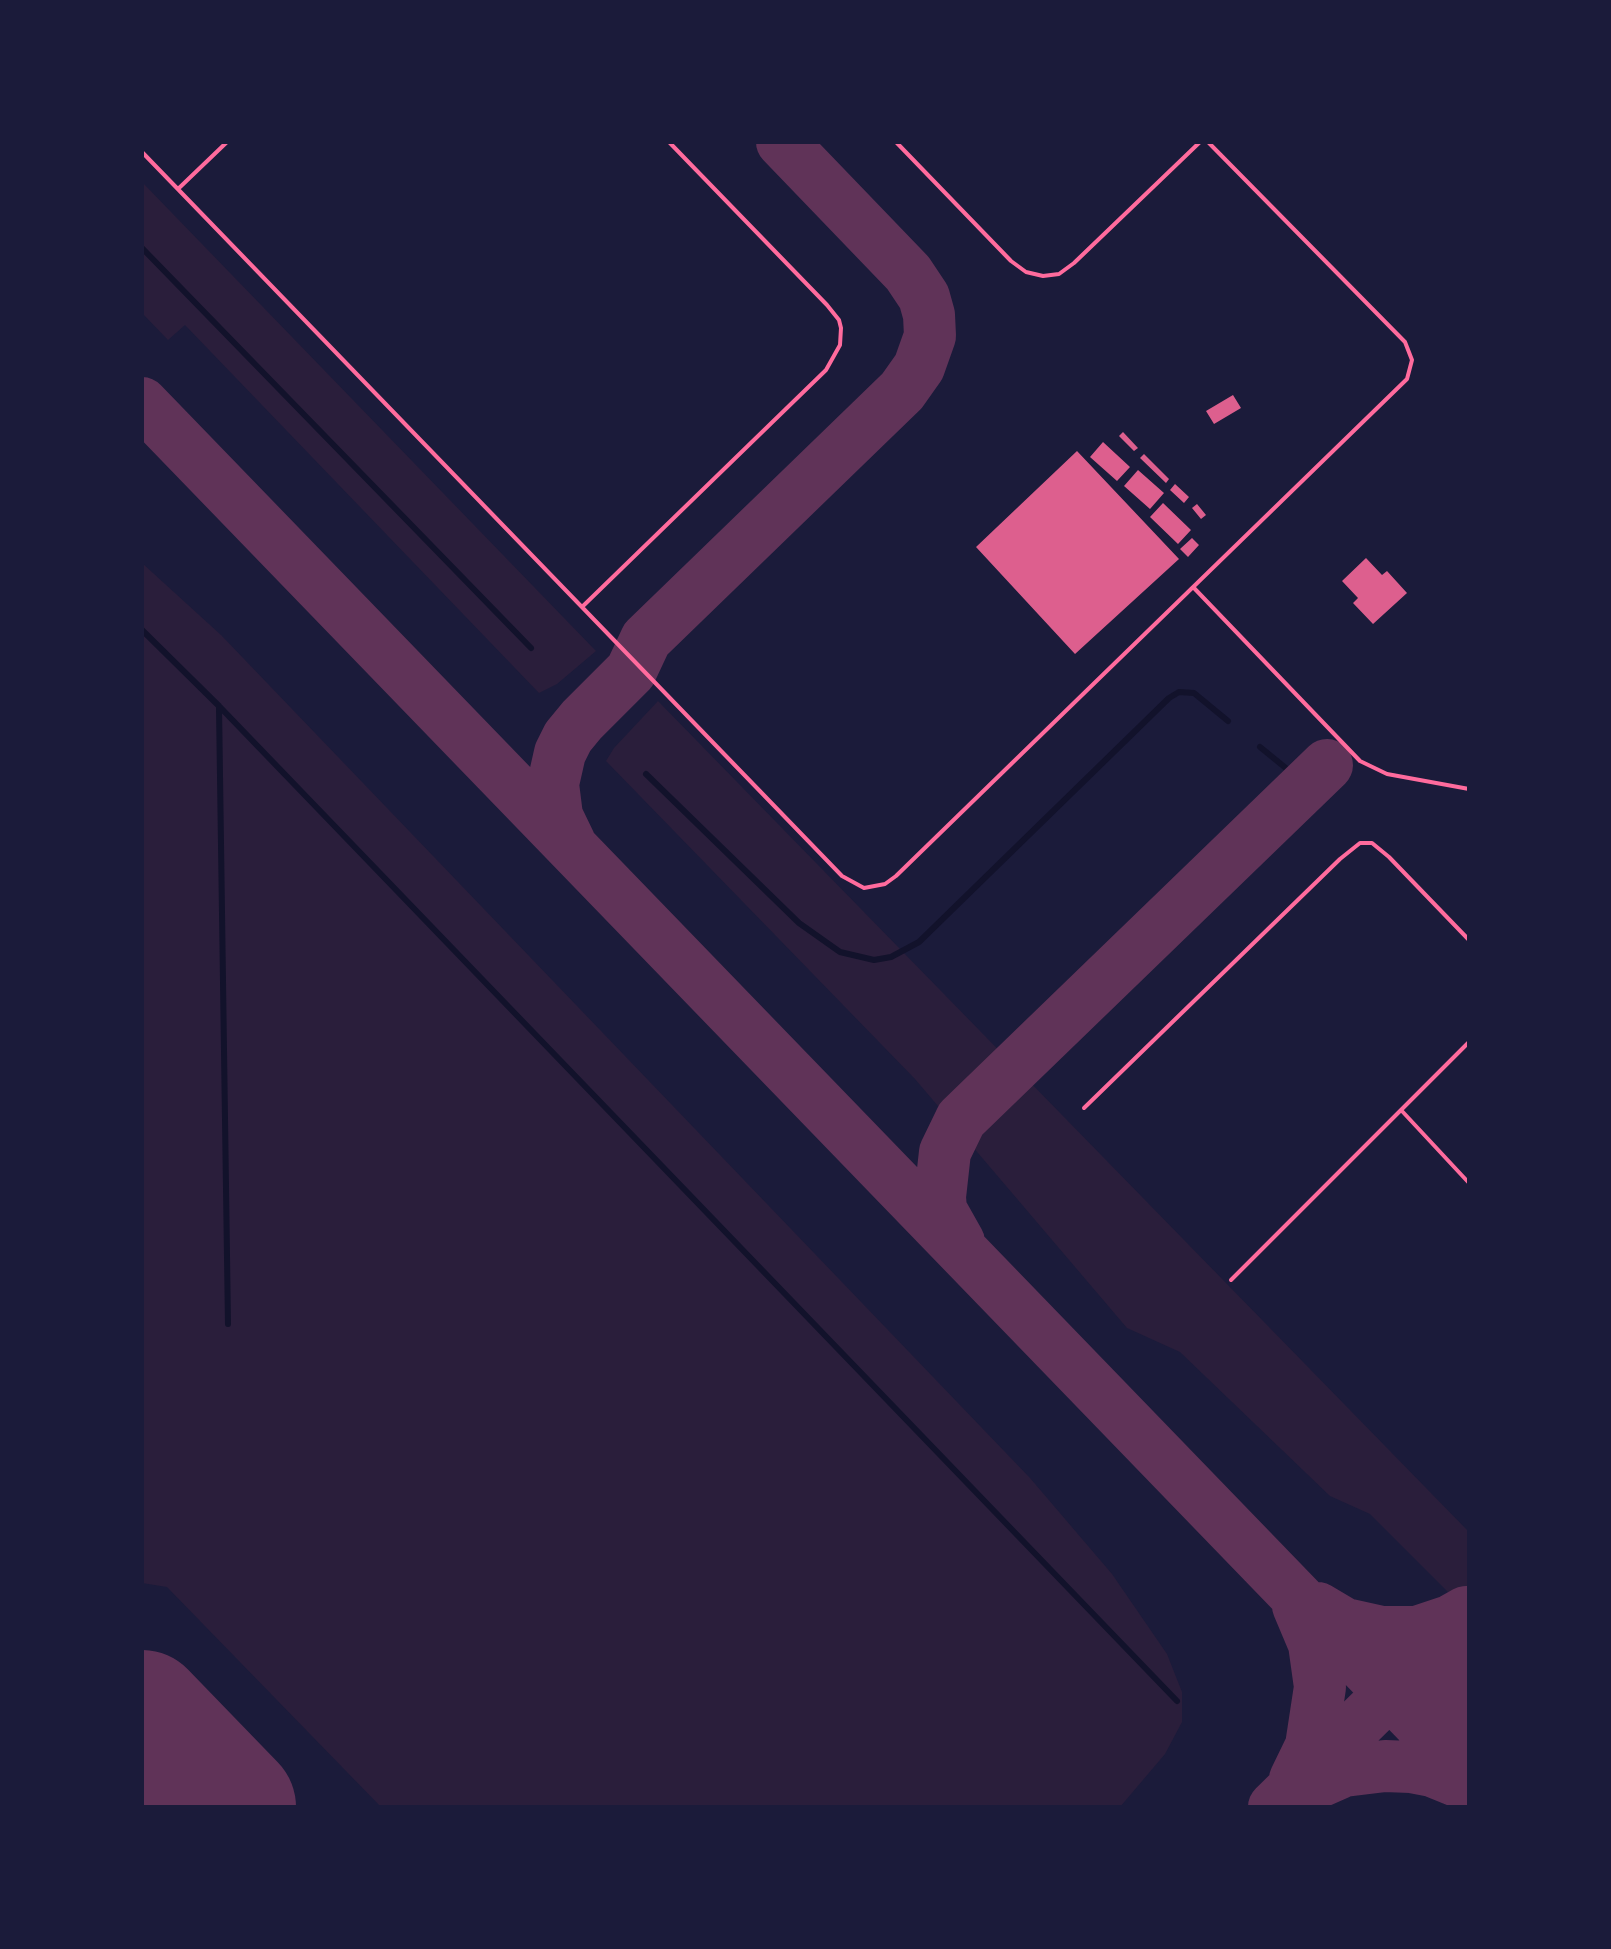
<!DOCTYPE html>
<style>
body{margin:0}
#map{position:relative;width:1611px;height:1949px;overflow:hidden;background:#1b1b3a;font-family:Cabin,sans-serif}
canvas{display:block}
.frame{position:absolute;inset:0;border:144px solid #1b1b3a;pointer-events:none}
</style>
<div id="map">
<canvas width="1611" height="1949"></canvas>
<div class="frame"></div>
</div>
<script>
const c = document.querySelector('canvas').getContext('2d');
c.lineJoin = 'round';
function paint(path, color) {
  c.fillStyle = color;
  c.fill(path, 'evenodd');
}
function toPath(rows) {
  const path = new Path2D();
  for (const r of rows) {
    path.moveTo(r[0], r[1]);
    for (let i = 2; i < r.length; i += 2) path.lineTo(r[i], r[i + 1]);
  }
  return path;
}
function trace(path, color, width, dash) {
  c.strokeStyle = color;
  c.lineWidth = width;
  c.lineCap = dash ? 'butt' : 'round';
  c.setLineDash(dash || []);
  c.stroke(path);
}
paint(toPath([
 [142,182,596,651,557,684,539,693,185,325,168,340,142,313],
 [142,563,221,635,1030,1478,1112,1574,1167,1654,1182,1692,1182,1722,1165,1754,1120,1807,381,1807,167,1587,142,1583],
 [658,701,1469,1532,1469,1613,1370,1514,1330,1496,1180,1352,1127,1328,915,1079,606,761,614,748]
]), '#2a1e3b');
trace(toPath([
 [142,248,531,648],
 [142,630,219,706,1177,1701],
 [219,707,228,1324],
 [1260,747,1287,769],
 [646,774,799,923,840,952,874,960,891,957,919,942,1169,698,1179,692,1194,693,1228,721]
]), '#12122b', 6);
trace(toPath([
 [142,403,1469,1775],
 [570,843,557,816,553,784,560,753,568,737,582,720,631,671,646,639,902,391,919,367,930,336,929,315,924,297,908,273,782,142],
 [959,1242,941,1210,940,1197,945,1152,961,1119,1327,765],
 [1318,1608,1345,1624,1381,1632,1417,1632,1450,1621,1466,1612],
 [1469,1625,1461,1638,1452,1669,1450,1703,1455,1729,1469,1763],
 [1295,1779,1311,1746,1320,1687,1314,1644,1298,1606],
 [1301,1790,1344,1771,1385,1766,1411,1767,1432,1771,1469,1786],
 [1274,1807,1469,1615]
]), '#603358', 52);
trace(toPath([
 [142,1714,232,1807]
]), '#603358', 128);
paint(toPath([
 [1233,395,1241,408,1214,424,1206,411],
 [1123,432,1138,448,1134,451,1119,436],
 [1103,442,1130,467,1117,481,1090,457],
 [1077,451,1179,559,1075,654,976,547],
 [1144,454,1169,479,1166,483,1140,458],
 [1138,470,1164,493,1150,509,1124,486],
 [1175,484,1189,497,1184,503,1170,490],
 [1163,503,1191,530,1178,544,1150,517],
 [1197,504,1206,515,1201,519,1192,508],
 [1192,538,1199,545,1188,557,1180,549],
 [1366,558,1382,575,1387,571,1407,593,1373,624,1353,603,1358,598,1342,581]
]), '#dd5f8e');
trace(toPath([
 [896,142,1011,261,1026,272,1043,276,1059,274,1074,263,1200,142],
 [142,152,842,876,864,888,885,884,896,876,1407,379,1412,360,1405,342,1208,142],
 [178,189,227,142],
 [1194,588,1360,761,1387,774,1469,789],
 [582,607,826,370,840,345,841,328,839,320,827,305,669,142],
 [1084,1108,1340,859,1360,843,1372,843,1389,857,1469,940],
 [1401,1110,1469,1183],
 [1231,1280,1469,1042]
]), '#ff6b9d', 4);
</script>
